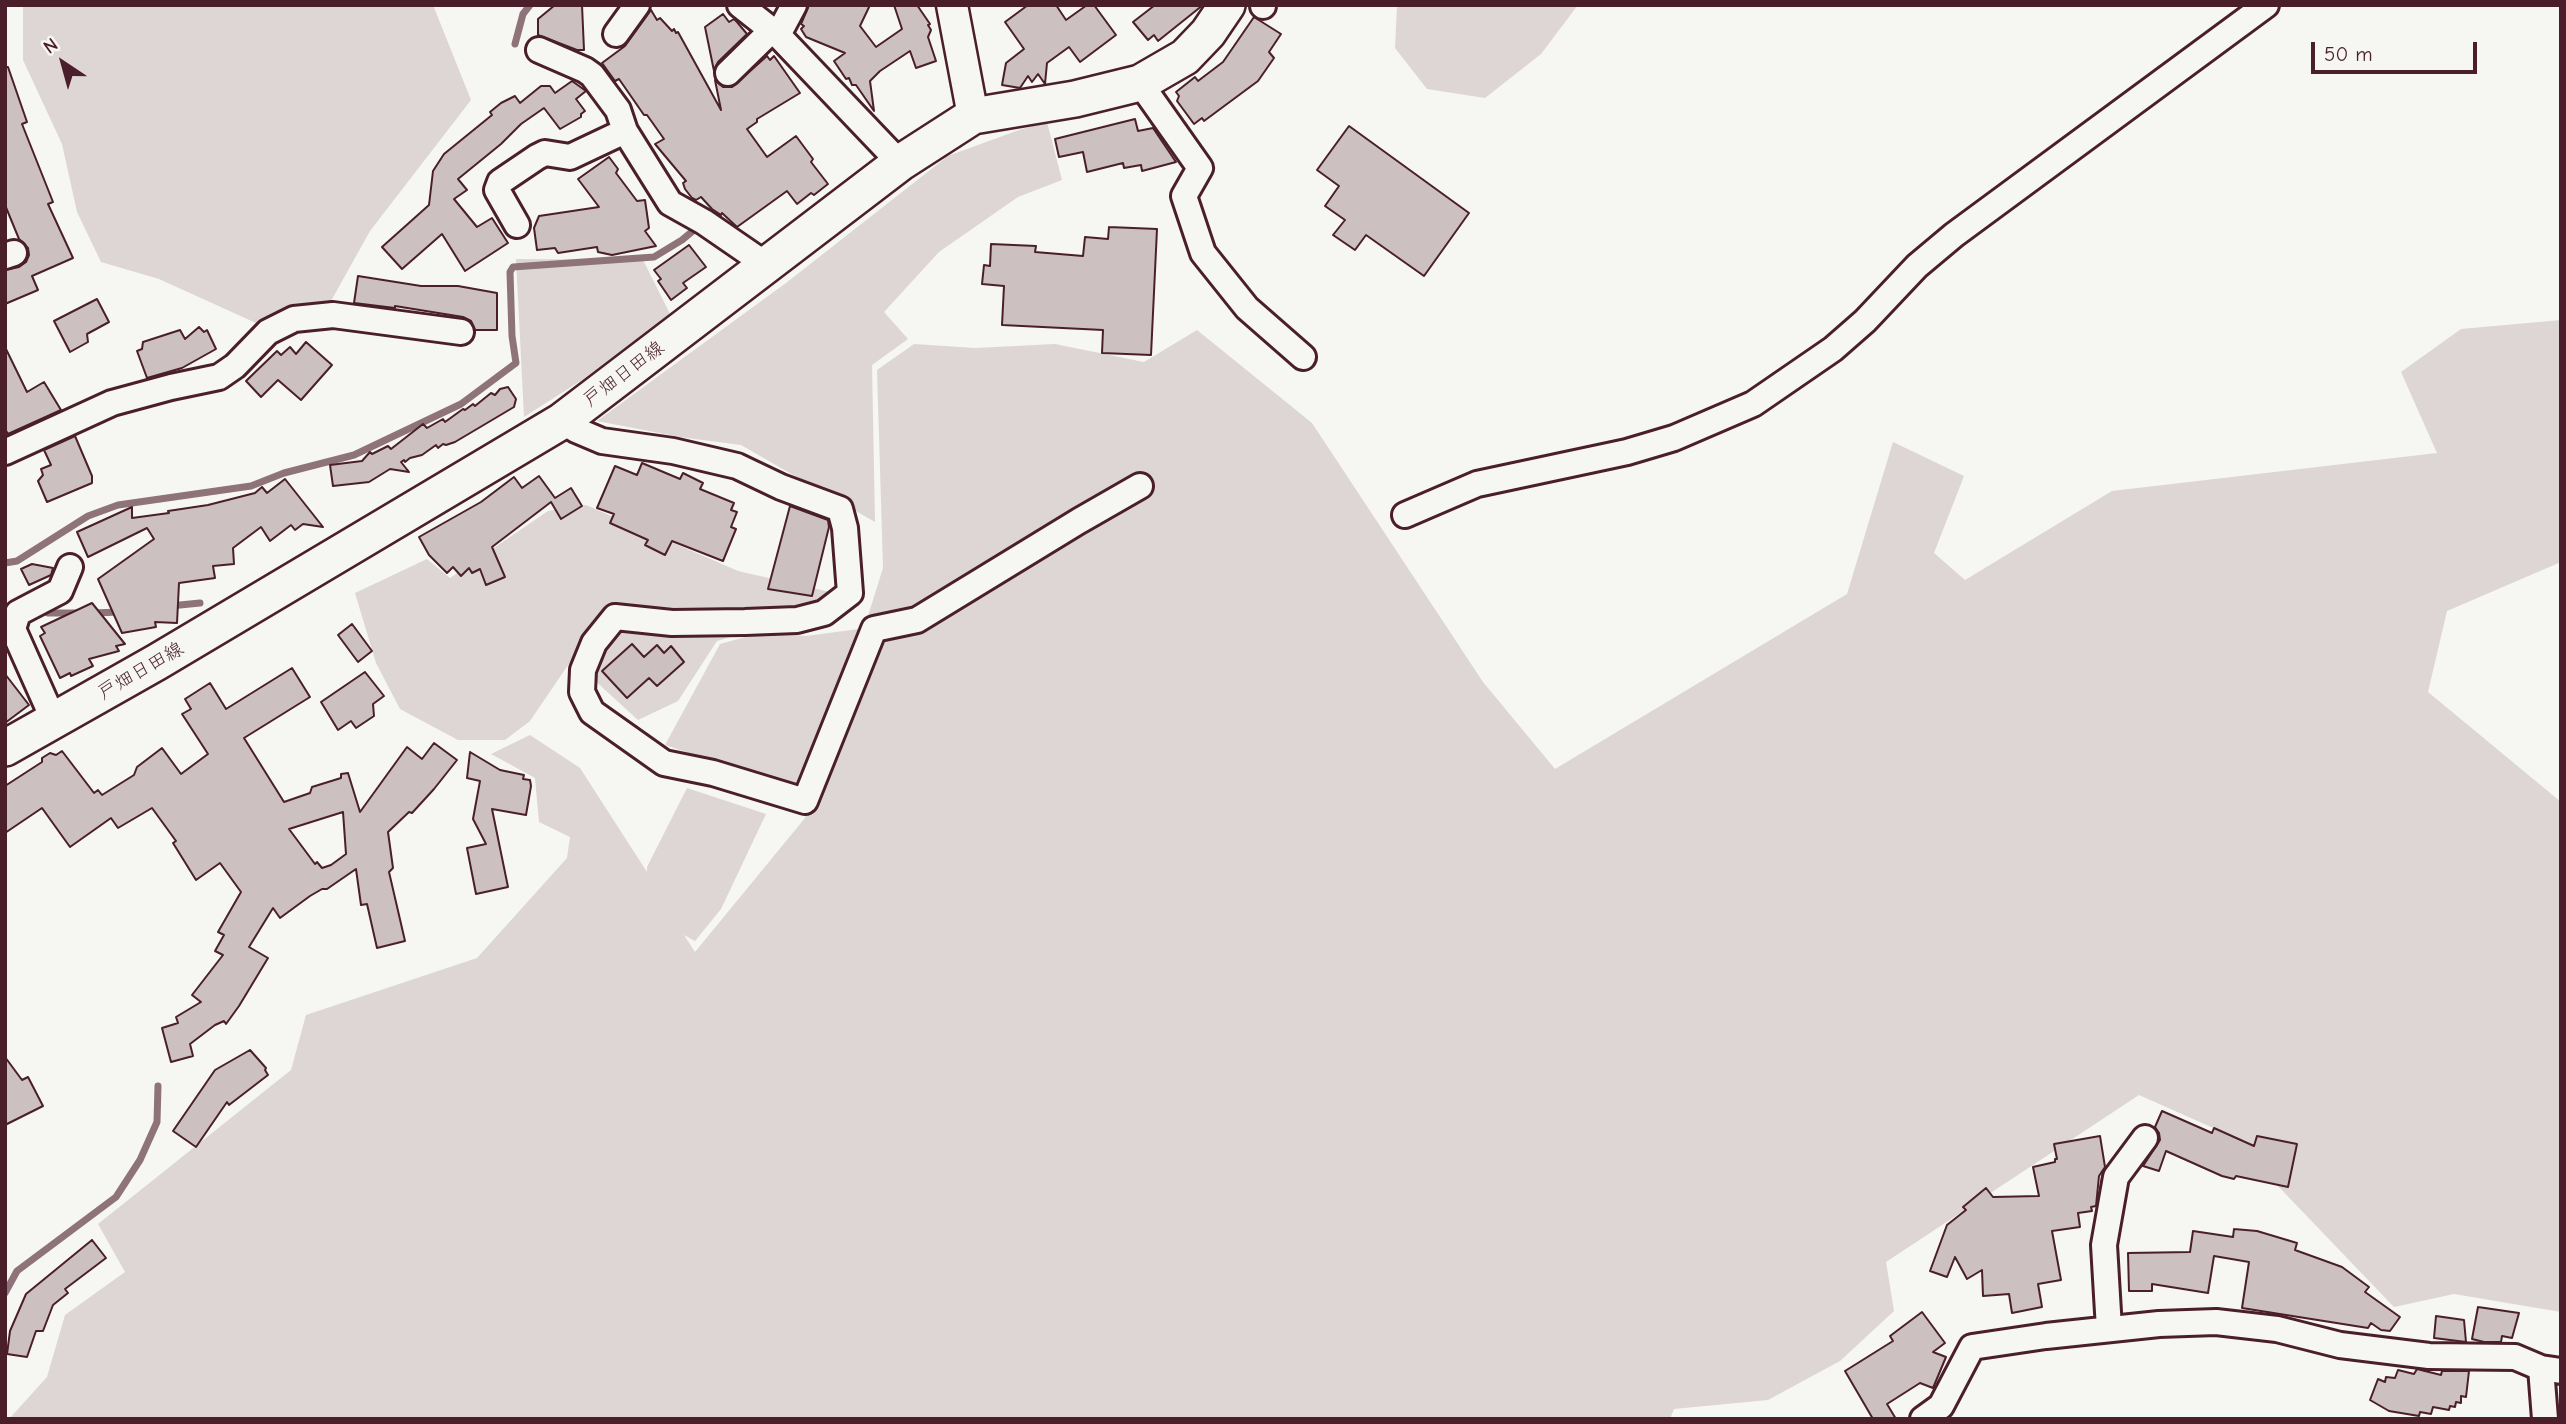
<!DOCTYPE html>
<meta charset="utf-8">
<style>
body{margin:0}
#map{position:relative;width:2566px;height:1424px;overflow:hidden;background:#f6f6f2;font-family:"Comic Neue",sans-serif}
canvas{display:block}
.frame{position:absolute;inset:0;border:7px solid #4a1f2b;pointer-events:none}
.north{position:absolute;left:28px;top:28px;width:70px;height:70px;-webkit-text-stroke:5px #f6f6f2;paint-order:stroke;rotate:324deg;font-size:19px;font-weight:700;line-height:28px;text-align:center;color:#4a1f2b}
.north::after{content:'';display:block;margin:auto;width:24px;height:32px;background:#4a1f2b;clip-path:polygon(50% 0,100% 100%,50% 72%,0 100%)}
.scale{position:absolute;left:2311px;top:42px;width:166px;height:32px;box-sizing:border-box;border:4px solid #4a1f2b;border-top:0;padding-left:9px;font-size:21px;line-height:24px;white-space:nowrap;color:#4a1f2b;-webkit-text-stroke:5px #f6f6f2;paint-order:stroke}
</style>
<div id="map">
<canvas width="2566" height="1424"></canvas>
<div class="frame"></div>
<div class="north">N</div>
<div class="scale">50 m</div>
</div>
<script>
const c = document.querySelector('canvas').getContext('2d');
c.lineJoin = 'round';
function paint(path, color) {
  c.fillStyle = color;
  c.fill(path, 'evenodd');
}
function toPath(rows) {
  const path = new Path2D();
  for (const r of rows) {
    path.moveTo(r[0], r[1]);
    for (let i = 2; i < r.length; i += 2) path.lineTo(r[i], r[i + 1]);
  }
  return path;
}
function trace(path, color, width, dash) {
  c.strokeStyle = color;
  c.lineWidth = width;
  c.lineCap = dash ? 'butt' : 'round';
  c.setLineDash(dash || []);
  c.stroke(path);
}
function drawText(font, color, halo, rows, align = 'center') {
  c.font = font + ' "Comic Neue","Klee One",sans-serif';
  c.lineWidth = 5;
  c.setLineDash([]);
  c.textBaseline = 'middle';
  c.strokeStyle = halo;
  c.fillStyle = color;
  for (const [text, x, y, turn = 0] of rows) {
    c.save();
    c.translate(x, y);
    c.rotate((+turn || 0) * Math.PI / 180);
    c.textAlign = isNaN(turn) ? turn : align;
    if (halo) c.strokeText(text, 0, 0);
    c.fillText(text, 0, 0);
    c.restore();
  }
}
paint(toPath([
 [23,5,433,5,471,100,370,231,331,301,256,323,159,279,101,262,77,212,62,144,23,60],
 [1397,5,1578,5,1541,54,1485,98,1427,89,1395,48],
 [1047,122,1062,180,1018,197,939,252,884,312,908,339,872,365,875,522,741,445,680,437,597,421,786,283,948,156,1019,130],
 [516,259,643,260,670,314,582,380,524,417],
 [2561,320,2561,562,2447,611,2428,692,2561,802,2561,1312,2454,1294,2394,1307,2229,1135,2139,1095,1886,1262,1894,1311,1840,1361,1768,1400,1674,1409,1670,1419,9,1419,47,1377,65,1315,125,1272,98,1224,291,1070,306,1015,477,958,567,858,570,837,539,822,535,778,491,754,530,735,580,768,647,872,647,867,687,788,766,814,721,909,695,941,684,935,695,952,805,818,883,568,877,370,914,344,975,348,1055,344,1144,362,1197,330,1312,423,1483,682,1555,769,1847,594,1893,442,1964,476,1934,553,1965,580,2112,491,2437,453,2401,372,2461,329],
 [586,505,738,571,839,594,843,614,810,632,760,628,717,641,678,701,638,720,592,678,608,614,566,668,530,721,505,740,458,740,400,709,376,663,355,593,427,559,450,578,548,511],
 [859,629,800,790,665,745,720,644,764,632,806,636]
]), '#ddd6d5');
trace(toPath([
 [515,44,523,14,530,5],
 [5,563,17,561,88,516,118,505,251,486,284,473,354,455,461,404,516,363,512,336,510,272,513,267,654,257,682,240,700,225],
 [170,606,200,603],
 [48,613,78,613],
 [93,613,120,612],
 [5,1293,17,1271,116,1197,140,1160,157,1122,158,1086]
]), '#8e747a', 7);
const building = toPath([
 [555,5,582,5,584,50,577,50,538,35,538,19,555,5],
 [809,5,870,5,860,26,876,47,902,29,894,5,917,5,930,24,928,25,931,30,928,37,936,61,916,68,910,51,880,71,870,81,874,111,856,85,852,85,849,78,846,79,834,61,845,53,806,37,801,29,804,26,801,24,809,5],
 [1028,5,1056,5,1066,20,1087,5,1094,5,1116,35,1080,62,1069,47,1047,63,1045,84,1038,74,1032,82,1028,76,1020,88,1002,85,1006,63,1024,49,1005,22,1028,5],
 [1155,5,1203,5,1158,41,1154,35,1148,40,1133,22,1155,5],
 [651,10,657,20,660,18,672,31,674,29,676,33,678,32,721,110,715,80,723,87,732,87,767,56,770,60,774,56,800,93,757,119,757,122,747,129,767,157,796,136,813,159,811,162,828,184,814,195,811,193,797,204,787,191,737,227,722,213,721,215,712,209,701,197,696,200,692,198,685,189,683,183,686,181,655,144,664,139,647,115,644,115,619,79,615,81,602,63,625,46,651,10],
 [723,14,729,22,734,19,737,22,747,34,718,62,714,71,705,27,723,14],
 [1254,17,1281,34,1269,52,1274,58,1258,81,1204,121,1202,118,1194,124,1177,101,1179,96,1176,92,1195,77,1198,81,1223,62,1254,17],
 [5,67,8,67,27,122,22,124,53,202,48,204,73,258,32,276,38,290,5,304,5,270,19,267,26,262,29,255,28,248,19,239,5,205,5,67],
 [572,81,586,91,576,99,585,111,581,114,581,117,560,129,544,108,521,124,501,144,458,179,467,190,454,199,477,227,492,218,508,243,465,271,442,234,402,269,382,247,429,205,433,171,444,154,492,115,490,112,501,103,515,96,520,103,541,86,550,86,555,93,572,81],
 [1135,119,1138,131,1153,128,1176,162,1142,171,1141,165,1124,168,1123,163,1087,172,1083,152,1059,157,1055,139,1135,119],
 [1349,126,1469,213,1424,276,1366,235,1355,250,1333,235,1345,220,1325,206,1339,186,1317,170,1349,126],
 [609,157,618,169,616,173,637,201,645,200,649,228,645,231,656,246,612,255,598,252,597,247,558,253,555,248,537,250,534,228,539,216,599,207,578,179,609,157],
 [1109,227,1157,229,1151,355,1102,353,1103,330,1002,325,1004,286,982,284,984,265,990,266,991,244,1036,246,1035,252,1083,256,1085,237,1108,239,1109,227],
 [689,245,706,267,683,283,687,288,671,300,658,281,661,279,654,270,689,245],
 [358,276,421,286,458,286,497,293,497,330,475,330,471,321,463,317,395,306,395,308,354,303,358,276],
 [97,299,109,322,87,334,88,342,70,352,54,321,97,299],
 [199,327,204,332,207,330,216,349,182,368,147,378,137,351,142,349,143,342,180,330,185,339,199,327],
 [306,342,332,365,301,400,278,380,261,397,246,381,277,351,281,355,290,347,296,354,306,342],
 [5,347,27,392,44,382,61,410,8,434,5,429,5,347],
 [508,387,516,399,514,407,455,442,446,445,443,444,438,448,436,445,422,455,410,458,405,462,404,460,401,462,409,472,390,469,369,482,333,486,330,465,362,461,370,452,372,454,388,446,391,449,423,424,427,428,443,419,445,422,463,409,465,410,473,404,475,406,491,393,495,395,500,389,508,387],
 [75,436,92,476,92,483,47,502,38,481,43,475,41,469,51,465,44,450,75,436],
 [642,463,680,479,683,473,703,483,700,489,734,503,731,510,737,512,731,527,736,529,723,561,672,541,665,555,645,545,648,540,610,523,614,514,597,508,615,466,637,475,642,463],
 [539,476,555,498,571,488,582,506,561,519,551,502,492,547,505,577,486,585,480,569,472,573,469,568,461,576,453,567,447,573,429,555,419,537,481,502,514,477,522,488,539,476],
 [285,479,323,527,303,524,295,530,291,525,270,541,261,527,233,548,234,564,213,566,215,578,179,583,177,623,155,622,156,627,122,633,98,579,154,539,147,528,88,557,77,532,132,507,132,518,169,513,168,511,208,505,255,493,262,487,267,493,285,479],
 [790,506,828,520,829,527,812,596,768,589,790,506],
 [32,564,53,568,51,575,29,585,21,569,32,564],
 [92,603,125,644,116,646,119,651,89,659,93,666,71,676,70,673,60,678,40,636,45,633,41,627,92,603],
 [352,624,372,651,358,662,338,635,352,624],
 [632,644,644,657,657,645,664,653,671,646,684,662,657,686,649,678,627,698,602,671,632,644],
 [292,668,310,697,244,738,284,802,310,793,312,787,341,778,341,774,348,773,360,812,407,747,422,759,434,743,457,760,434,789,412,813,409,812,388,832,393,868,389,872,405,941,377,948,367,904,361,905,356,869,327,889,322,889,310,896,280,918,273,908,249,947,268,958,239,1006,226,1024,224,1021,215,1025,190,1044,193,1056,171,1062,162,1028,178,1023,176,1017,201,1002,192,995,223,955,215,951,224,935,218,932,241,892,220,863,196,880,173,843,176,841,152,808,118,828,111,818,70,847,42,808,5,833,5,786,42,762,42,758,50,753,56,755,62,751,94,793,98,790,102,795,134,775,137,767,162,748,181,774,208,754,182,714,191,709,185,699,210,683,226,709,292,668],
 [343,812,346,854,331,865,322,868,317,862,315,864,289,829,343,812],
 [365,672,384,696,373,704,374,716,356,728,351,721,338,730,321,702,365,672],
 [5,674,29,705,5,723,5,674],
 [470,752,500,770,524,775,523,779,530,780,531,786,526,815,492,809,508,887,476,894,467,848,486,844,473,819,480,781,467,778,470,752],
 [250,1050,266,1068,265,1070,268,1075,229,1105,227,1102,196,1147,173,1131,215,1070,250,1050],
 [5,1057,22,1080,28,1077,43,1106,5,1125,5,1057],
 [2162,1111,2212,1133,2214,1128,2254,1146,2257,1136,2297,1144,2288,1187,2236,1176,2234,1179,2222,1176,2166,1151,2159,1171,2143,1166,2160,1140,2159,1133,2155,1127,2162,1111],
 [2100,1136,2105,1167,2099,1176,2096,1206,2091,1207,2092,1211,2078,1213,2080,1227,2052,1231,2061,1280,2038,1284,2042,1307,2012,1313,2009,1294,1983,1296,1982,1270,1967,1279,1955,1257,1947,1277,1930,1271,1947,1225,1966,1210,1963,1207,1986,1188,1993,1197,2039,1196,2033,1167,2055,1162,2055,1159,2057,1159,2054,1144,2100,1136],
 [2234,1229,2257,1231,2297,1243,2295,1250,2342,1267,2369,1287,2365,1292,2400,1317,2390,1331,2381,1330,2371,1323,2368,1328,2242,1308,2249,1262,2214,1256,2208,1293,2152,1284,2152,1291,2129,1291,2128,1253,2190,1252,2193,1231,2233,1237,2234,1229],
 [92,1240,106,1258,65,1289,68,1293,53,1305,43,1331,36,1331,27,1357,7,1354,10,1331,26,1294,92,1240],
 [2478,1307,2519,1313,2512,1338,2502,1336,2501,1342,2484,1342,2472,1339,2478,1307],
 [1922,1312,1945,1343,1933,1352,1946,1357,1933,1388,1920,1383,1887,1404,1896,1419,1873,1419,1845,1371,1893,1341,1890,1336,1922,1312],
 [2436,1316,2464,1320,2466,1342,2434,1338,2436,1316],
 [2417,1369,2441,1375,2442,1371,2469,1371,2466,1397,2461,1396,2461,1403,2456,1402,2455,1407,2450,1406,2449,1410,2433,1407,2431,1414,2420,1412,2419,1416,2389,1411,2370,1400,2378,1379,2385,1382,2386,1377,2395,1378,2398,1370,2414,1374,2417,1369]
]);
paint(building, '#ccc1c0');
trace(building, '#4a1f2b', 2);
const minor = toPath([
 [740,5,778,35,900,163],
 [1263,6,1263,5],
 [616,34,637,5],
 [778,35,794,5],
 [539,50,585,70,592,75,618,110,625,131],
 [728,73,772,30],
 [1140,83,1200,168,1184,196,1203,253,1247,308,1303,357],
 [517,225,497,190,500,182,537,157,545,153,570,157,625,131,670,203,704,222,768,266],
 [5,256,14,253],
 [562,421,576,430,602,441,673,451,737,466,781,487,840,509,845,528,850,593,824,613,797,620,745,622,672,623,615,617,594,643,583,670,582,692,592,712,664,763,713,773,805,801,874,629,917,620,1079,521,1140,486],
 [5,452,112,403,171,387,219,377,235,366,268,332,294,319,333,315,461,332],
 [1405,515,1477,484,1627,452,1674,438,1753,404,1833,349,1865,321,1917,266,1954,235,2266,5],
 [54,721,13,629,18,613,60,591,70,567],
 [2109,1329,2104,1245,2116,1177,2145,1138],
 [2541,1368,2545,1419],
 [1923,1419,1941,1406,1972,1347,2046,1336,2159,1324,2216,1322,2277,1329,2340,1345,2429,1356,2515,1357,2541,1368,2561,1371]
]);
const tertiary = toPath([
 [952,5,973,116]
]);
const secondary = toPath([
 [5,748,157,662,562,421,900,163,973,116,1075,99,1140,83,1185,57,1208,33,1227,5]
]);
trace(minor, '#4a1f2b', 30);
trace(tertiary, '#4a1f2b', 35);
trace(secondary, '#4a1f2b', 40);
trace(minor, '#f6f6f2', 24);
trace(tertiary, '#f6f6f2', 30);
trace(secondary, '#f6f6f2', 35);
drawText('19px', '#4a1f2b', '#f6f6f2', [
 ["戸畑日田線",624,374,-37],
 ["戸畑日田線",141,671,-30]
]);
</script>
